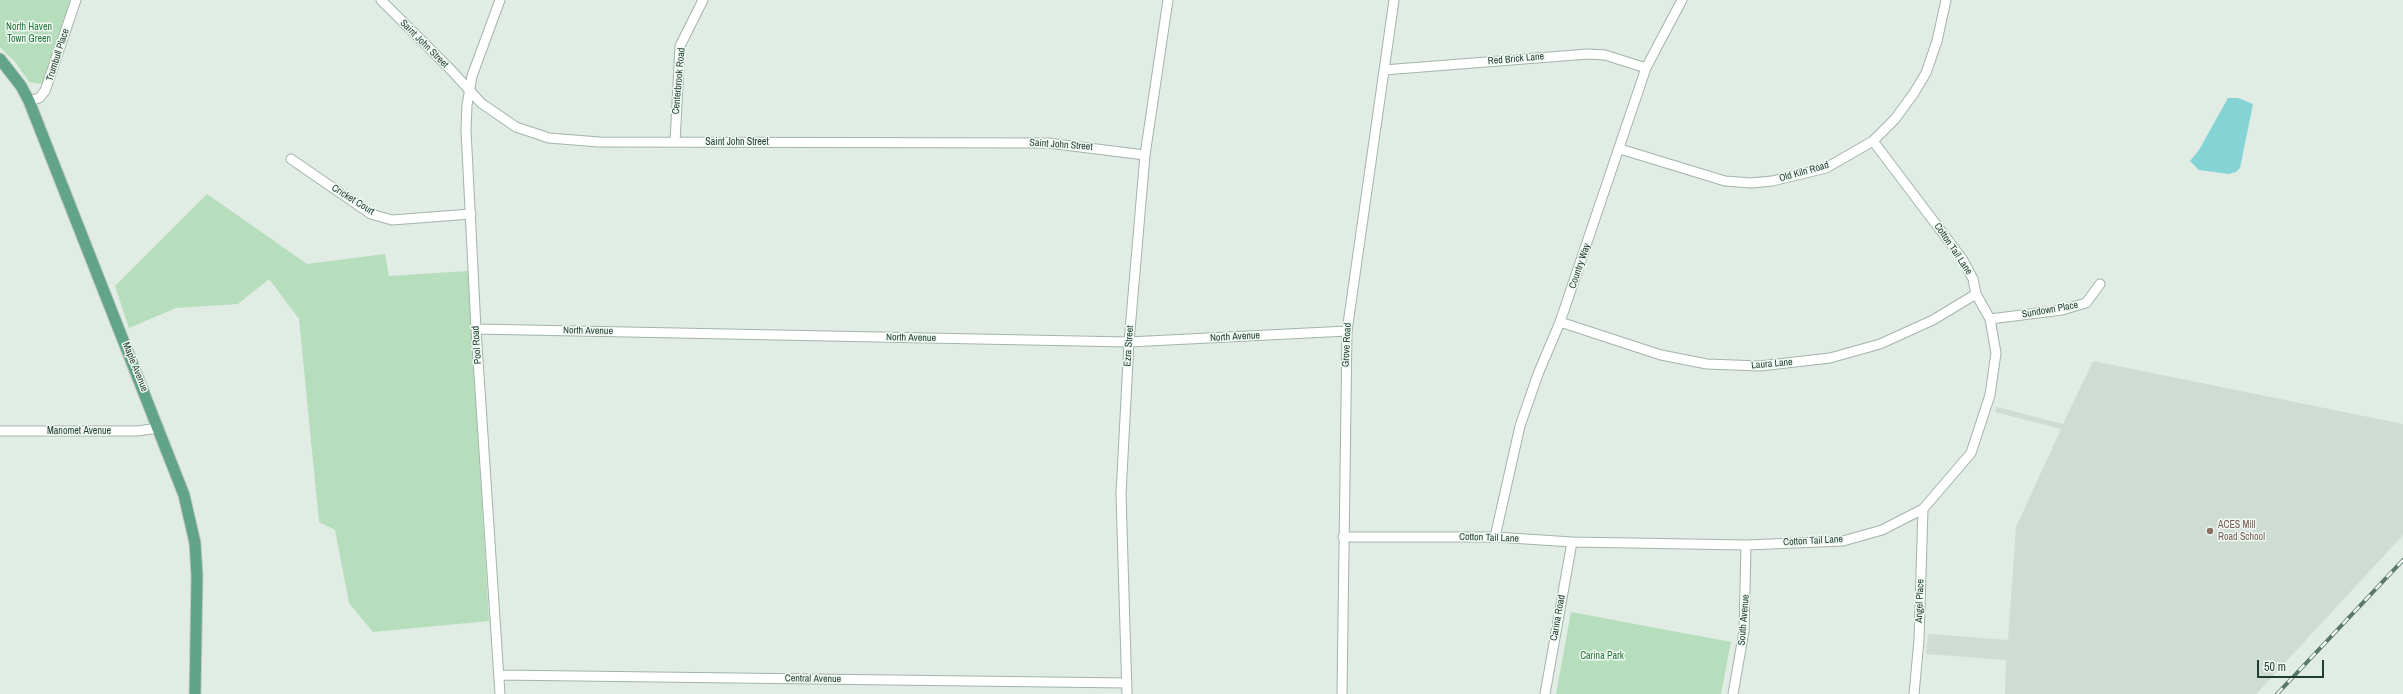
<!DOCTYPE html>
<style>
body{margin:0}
#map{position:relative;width:2403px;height:694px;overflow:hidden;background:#e0ece4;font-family:"Archivo Narrow",sans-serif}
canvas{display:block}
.scale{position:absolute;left:2257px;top:660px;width:67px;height:18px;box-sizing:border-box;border:2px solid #1f3d31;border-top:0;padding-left:5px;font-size:12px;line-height:14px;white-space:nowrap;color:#1f3d31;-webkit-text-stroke:3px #f0f8f3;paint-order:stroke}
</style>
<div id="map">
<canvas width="2403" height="694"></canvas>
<div class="scale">50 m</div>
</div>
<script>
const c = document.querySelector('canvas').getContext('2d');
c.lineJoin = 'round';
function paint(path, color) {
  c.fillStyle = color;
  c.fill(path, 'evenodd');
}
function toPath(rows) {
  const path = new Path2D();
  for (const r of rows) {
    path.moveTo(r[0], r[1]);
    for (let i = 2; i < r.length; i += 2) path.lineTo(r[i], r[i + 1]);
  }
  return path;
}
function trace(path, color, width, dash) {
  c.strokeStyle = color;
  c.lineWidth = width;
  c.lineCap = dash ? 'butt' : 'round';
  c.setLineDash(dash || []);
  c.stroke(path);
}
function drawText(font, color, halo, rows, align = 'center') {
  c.font = font + ' "Archivo Narrow",sans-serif';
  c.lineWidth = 3;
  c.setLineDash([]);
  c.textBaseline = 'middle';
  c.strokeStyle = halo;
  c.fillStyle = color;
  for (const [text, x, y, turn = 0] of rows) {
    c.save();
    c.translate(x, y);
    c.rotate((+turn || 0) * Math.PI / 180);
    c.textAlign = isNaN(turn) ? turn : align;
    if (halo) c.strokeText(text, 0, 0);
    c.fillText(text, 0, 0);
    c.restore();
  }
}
paint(toPath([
 [2093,361,2403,424,2403,535,2256,694,2005,694,2006,660,1926,654,1928,634,2008,640,2016,527,2061,429,1995,412,1997,407,2063,424]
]), '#cedcd3');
paint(toPath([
 [0,0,70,0,44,82,41,84,29,82,16,63,0,47],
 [207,194,307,264,385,254,389,276,468,271,489,621,373,632,349,603,335,530,319,522,299,319,269,279,238,304,176,308,129,328,115,286],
 [1571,612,1731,642,1721,694,1556,694]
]), '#b7debc');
paint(toPath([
 [2228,98,2238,98,2253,104,2240,168,2236,172,2229,174,2199,170,2190,161,2199,150]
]), '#84d4d5');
const minor = toPath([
 [381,0,452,71,481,103,516,127,549,138,599,142,1048,143,1145,155],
 [500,0,472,76,467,105,466,130,476,329,500,694],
 [1384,70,1588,54,1605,55,1646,68],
 [29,101,39,98,45,91,76,0],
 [675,142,680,46,703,0],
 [1620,149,1725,181,1751,183,1772,181,1826,168,1873,141,1895,119,1914,93,1926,73,1937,41,1946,0],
 [291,159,371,214,392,220,471,214],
 [1990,319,2062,310,2086,303,2100,284],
 [1560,322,1661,355,1707,364,1760,366,1830,358,1880,344,1933,320,1976,294],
 [476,329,1129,342,1347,331],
 [0,431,137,431,159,428],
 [1343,537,1495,537,1572,542,1746,545,1843,541,1882,530,1923,509,1971,453,1990,395,1996,353,1990,319,1976,294,1973,279,1963,260,1873,141],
 [1495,537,1520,426,1538,374,1560,322,1646,68,1682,0],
 [499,675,1127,683],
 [1127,694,1121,494,1129,342,1145,155,1168,0],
 [1342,694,1347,331,1394,0],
 [1545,694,1572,542],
 [1733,694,1744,631,1746,545],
 [1914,694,1919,640,1923,509]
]);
const major = toPath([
 [0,59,21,86,29,101,184,495,195,543,197,576,195,694]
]);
trace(minor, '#a2b4ab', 11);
trace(major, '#c0c9c5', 13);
trace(minor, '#fff', 9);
trace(major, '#61a489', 11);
const rail = toPath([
 [2277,694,2403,560]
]);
trace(rail, '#5a796c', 4);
trace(rail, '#f0f8f3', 2.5, [8]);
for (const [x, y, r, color] of [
 [2210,531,4,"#8d6e63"]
]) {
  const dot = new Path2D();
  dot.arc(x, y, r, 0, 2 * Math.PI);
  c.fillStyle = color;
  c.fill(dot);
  trace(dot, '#f0f8f3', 1.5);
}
drawText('10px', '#27763a', '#f0f8f3', [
 ["North Haven",29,27],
 ["Town Green",29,39],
 ["Carina Park",1602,656]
]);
drawText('10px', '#1f3d31', '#f0f8f3', [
 ["Saint John Street",424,44,45],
 ["Trumbull Place",58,55,-72],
 ["Red Brick Lane",1516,59,-5],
 ["Centerbrook Road",679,81,-85],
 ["Saint John Street",737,142],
 ["Saint John Street",1061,145,4],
 ["Old Kiln Road",1804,172,-16],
 ["Cricket Court",353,200,32],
 ["Cotton Tail Lane",1953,249,56],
 ["Country Way",1580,266,-71],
 ["Sundown Place",2050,310,-10],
 ["North Avenue",588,331,1],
 ["North Avenue",1235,337,-3],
 ["North Avenue",911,338,1],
 ["Pool Road",477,345,-94],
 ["Grove Road",1347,345,-87],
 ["Ezra Street",1129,346,-86],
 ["Laura Lane",1772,364,-5],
 ["Maple Avenue",135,367,68],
 ["Manomet Avenue",79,431],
 ["Cotton Tail Lane",1489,538,2],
 ["Cotton Tail Lane",1813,541,-3],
 ["Angel Place",1920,601,-88],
 ["Carina Road",1558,618,-80],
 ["South Avenue",1744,620,-85],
 ["Central Avenue",813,679,1]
]);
drawText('10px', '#785e54', '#f0f8f3', [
 ["ACES Mill",2218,525],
 ["Road School",2218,537]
], 'left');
</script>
